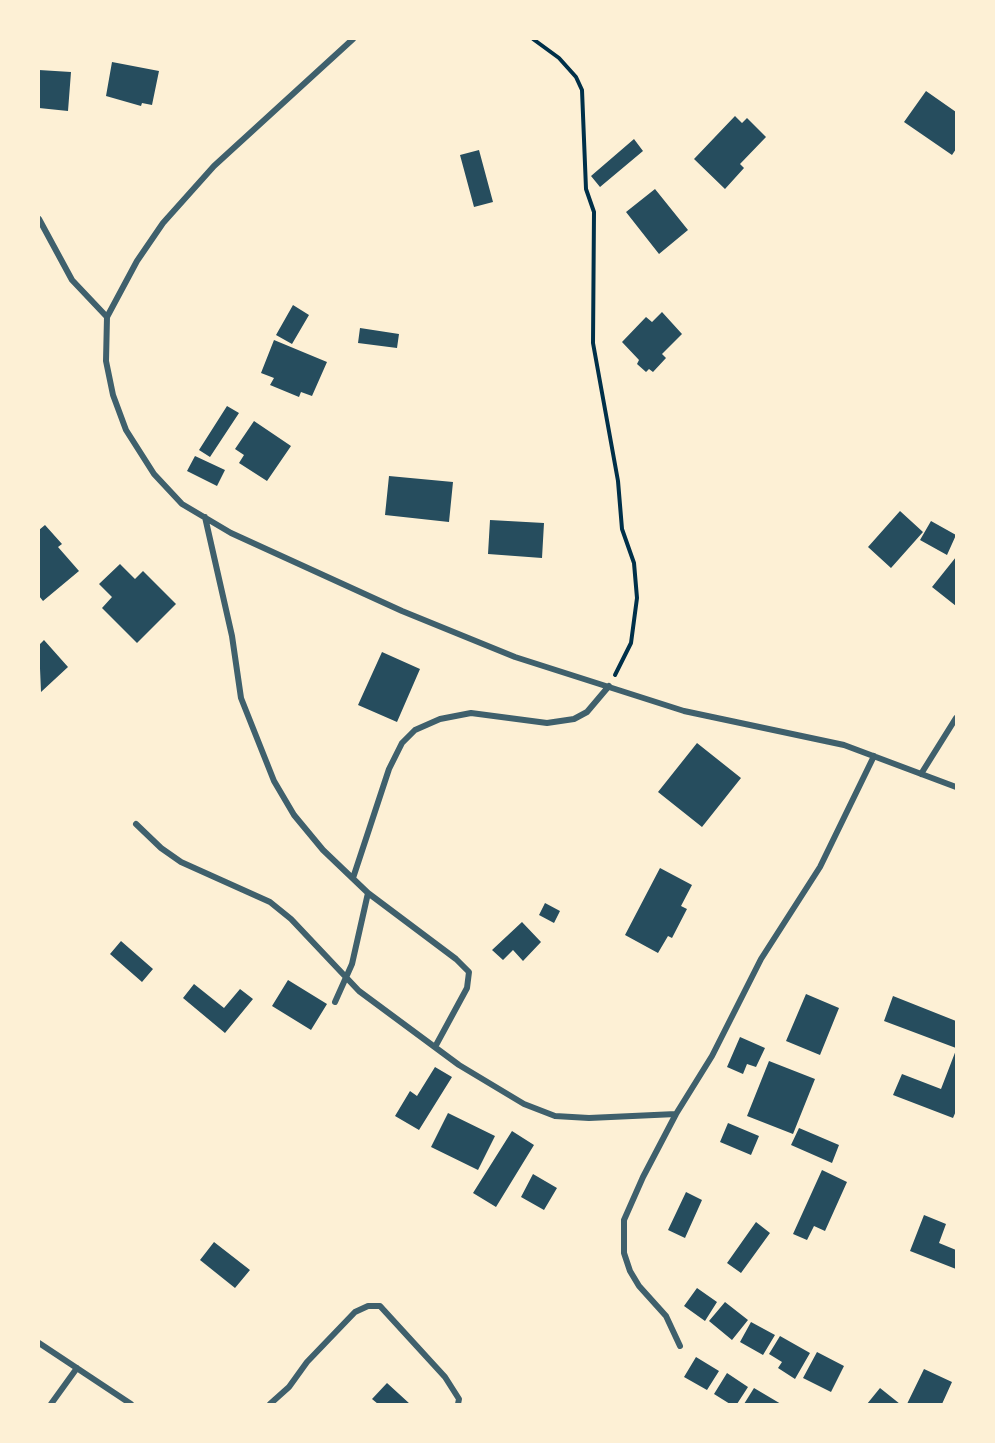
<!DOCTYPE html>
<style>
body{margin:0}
#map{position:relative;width:995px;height:1443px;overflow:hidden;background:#fdf0d5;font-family:Cabin,sans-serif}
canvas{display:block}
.frame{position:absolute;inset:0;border:40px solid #fdf0d5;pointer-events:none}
</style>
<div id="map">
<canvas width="995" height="1443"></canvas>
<div class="frame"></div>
</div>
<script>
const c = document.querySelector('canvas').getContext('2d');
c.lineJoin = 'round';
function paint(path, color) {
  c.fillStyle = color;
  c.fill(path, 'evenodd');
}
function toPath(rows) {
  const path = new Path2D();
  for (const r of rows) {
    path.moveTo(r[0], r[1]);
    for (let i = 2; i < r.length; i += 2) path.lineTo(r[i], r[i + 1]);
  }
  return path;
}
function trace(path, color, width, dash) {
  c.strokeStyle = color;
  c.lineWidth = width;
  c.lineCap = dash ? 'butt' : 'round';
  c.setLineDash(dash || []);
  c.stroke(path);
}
paint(toPath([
 [112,62,159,71,152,105,142,103,141,106,106,96],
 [39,70,71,72,68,111,39,108],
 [926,91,956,112,956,149,952,155,904,122],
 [735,116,742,123,747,118,766,137,740,164,744,168,725,189,694,159],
 [634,139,643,151,600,187,591,176],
 [479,150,493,202,474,207,460,155],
 [655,189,688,230,659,254,626,212],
 [293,305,309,315,292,344,276,335],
 [662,312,682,334,662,354,666,358,653,372,649,369,646,372,637,364,639,360,622,342,646,317,652,322],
 [360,328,399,334,397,348,358,343],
 [274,340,327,362,312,396,301,392,299,397,270,385,274,378,261,373],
 [227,406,239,413,210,457,199,450],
 [254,421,291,446,267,481,239,463,244,455,235,449],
 [195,456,225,470,217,486,187,471],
 [389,476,453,482,449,522,385,515],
 [900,511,923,532,891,568,868,547],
 [490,520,544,523,542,558,488,554],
 [931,521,956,535,947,555,920,540],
 [45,525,62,544,58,547,79,571,43,601,39,596,39,530],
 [956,557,956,606,932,587],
 [120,564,135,579,143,571,176,604,137,643,102,608,112,597,99,584],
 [44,640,68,667,41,692,39,645],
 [382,652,420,669,397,722,358,705],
 [697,743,741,778,702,827,658,792],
 [660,868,692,885,681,906,687,909,672,938,668,936,658,953,625,935],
 [545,903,560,911,554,923,539,915],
 [522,922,541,942,523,961,513,950,503,960,492,950],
 [121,941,153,969,142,982,110,954],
 [288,980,327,1004,311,1030,272,1006],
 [194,984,224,1008,240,989,253,999,225,1033,183,998],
 [806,994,839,1008,820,1055,786,1041],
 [893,996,956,1021,956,1048,884,1021],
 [740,1037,765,1048,756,1067,747,1064,743,1074,727,1067],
 [956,1050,956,1111,953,1118,893,1095,902,1074,941,1089],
 [769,1061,815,1079,793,1134,747,1116],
 [435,1067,452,1077,419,1130,395,1116,410,1091,417,1096],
 [448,1113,495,1136,478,1170,431,1147],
 [728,1123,759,1136,751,1155,720,1142],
 [799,1128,839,1145,832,1163,791,1145],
 [512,1131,534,1145,496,1207,473,1193],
 [822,1170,847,1182,825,1231,814,1226,807,1240,793,1234],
 [533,1174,557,1188,544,1210,521,1197],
 [686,1192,702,1200,685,1238,668,1230],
 [924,1215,946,1224,939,1243,956,1250,956,1269,910,1251],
 [756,1222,770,1233,741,1273,727,1263],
 [214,1242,250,1270,235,1288,200,1260],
 [697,1288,717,1302,705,1321,684,1306],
 [725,1302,748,1320,732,1340,709,1321],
 [751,1322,775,1335,763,1355,740,1342],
 [780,1336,810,1353,795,1379,778,1368,782,1362,769,1354],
 [817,1352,844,1366,831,1392,803,1378],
 [696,1357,719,1371,707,1390,684,1377],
 [924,1369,952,1382,942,1404,907,1404],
 [727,1373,748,1387,737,1404,730,1404,714,1394],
 [387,1383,410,1404,378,1404,372,1399],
 [754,1388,781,1404,744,1404],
 [880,1388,900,1404,867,1404]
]), '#264d5e');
trace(toPath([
 [533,39,559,58,576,77,582,90,586,189,594,212,593,343,618,481,622,529,634,563,637,598,631,643,615,675]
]), '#003049', 4);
trace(toPath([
 [353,39,214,166,163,223,137,261,107,317,106,361,113,395,126,430,154,474,182,504,231,533,402,611,515,657,684,711,844,745,956,787],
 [39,219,72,280,107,317],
 [205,517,232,636,241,698,274,781,294,815,323,850,368,893,456,959,469,972,467,988,435,1047],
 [921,774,956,718],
 [136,824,161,848,181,862,270,902,291,919,359,991,459,1065,524,1104,555,1116,589,1118,676,1114],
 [353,878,389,769,402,743,415,730,440,719,471,713,547,723,574,719,587,712,609,686],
 [335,1002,352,964,368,893],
 [39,1343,131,1404],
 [680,1346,666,1316,639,1286,630,1271,624,1253,624,1220,643,1177,676,1114,712,1056,761,959,820,867,874,756],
 [51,1404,77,1368],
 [270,1404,289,1387,307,1362,355,1312,368,1306,380,1306,445,1377,459,1399,458,1404]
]), '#3f606c', 6);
</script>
